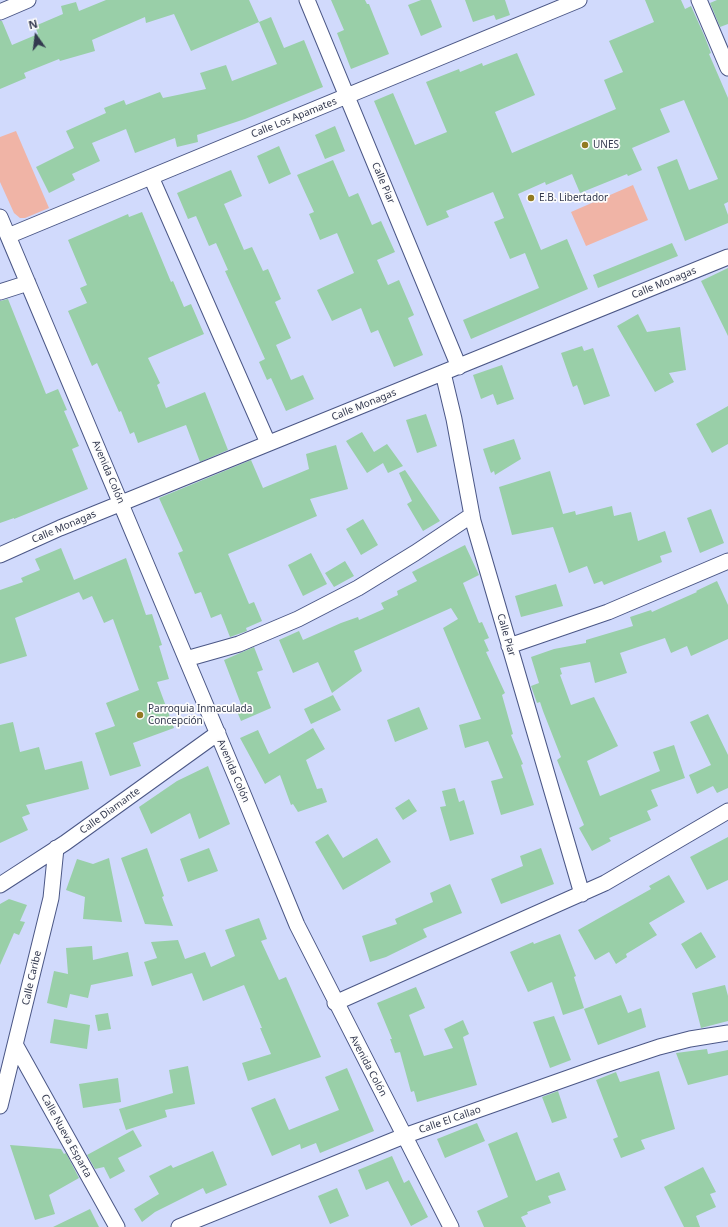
<!DOCTYPE html>
<meta charset="utf-8">
<style>
body{margin:0}
#map{position:relative;width:728px;height:1227px;overflow:hidden;background:#d1dafc;font-family:"Noto Sans",sans-serif}
canvas{display:block}
.north{position:absolute;left:16px;top:16px;width:40px;height:40px;-webkit-text-stroke:3px #fdfdfd;paint-order:stroke;rotate:346deg;font-size:11px;font-weight:700;line-height:16px;text-align:center;color:#33394f}
.north::after{content:'';display:block;margin:auto;width:14px;height:18px;background:#33394f;clip-path:polygon(50% 0,100% 100%,50% 72%,0 100%)}
</style>
<div id="map">
<canvas width="728" height="1227"></canvas>
<div class="north">N</div>
</div>
<script>
const c = document.querySelector('canvas').getContext('2d');
c.lineJoin = 'round';
function paint(path, color) {
  c.fillStyle = color;
  c.fill(path, 'evenodd');
}
function toPath(rows) {
  const path = new Path2D();
  for (const r of rows) {
    path.moveTo(r[0], r[1]);
    for (let i = 2; i < r.length; i += 2) path.lineTo(r[i], r[i + 1]);
  }
  return path;
}
function trace(path, color, width, dash) {
  c.strokeStyle = color;
  c.lineWidth = width;
  c.lineCap = dash ? 'butt' : 'round';
  c.setLineDash(dash || []);
  c.stroke(path);
}
function drawText(font, color, halo, rows, align = 'center') {
  c.font = font + ' "Noto Sans",sans-serif';
  c.lineWidth = 3.5;
  c.setLineDash([]);
  c.textBaseline = 'middle';
  c.strokeStyle = halo;
  c.fillStyle = color;
  for (const [text, x, y, turn = 0] of rows) {
    c.save();
    c.translate(x, y);
    c.rotate((+turn || 0) * Math.PI / 180);
    c.textAlign = isNaN(turn) ? turn : align;
    if (halo) c.strokeText(text, 0, 0);
    c.fillText(text, 0, 0);
    c.restore();
  }
}
paint(toPath([
 [16,131,49,208,25,218,20,218,14,213,0,182,0,137],
 [633,185,648,220,586,246,571,212]
]), '#f0b4a6');
paint(toPath([
 [106,0,249,0,259,22,191,51,174,14,146,23,145,17,92,40,95,51,60,61,59,59,24,73,26,78,0,89,0,21,2,21,12,45,38,34,35,26,63,14,61,6,76,2,79,11],
 [331,0,365,0,367,4,369,4,389,54,351,69,337,33,344,30],
 [421,0,431,0,442,27,421,36,408,5],
 [465,0,505,0,510,15,496,20,494,15,473,22],
 [645,0,681,0,685,9,691,6,704,35,711,53,709,54,728,98,728,202,724,204,728,215,728,223,685,241,657,167,677,159,689,190,718,179,684,100,660,109,670,132,632,148,642,170,628,176,627,174,580,193,572,174,546,185,545,182,518,194,541,250,567,239,588,289,471,339,463,320,539,288,525,253,510,259,494,222,504,218,493,192,446,211,449,217,427,226,374,101,393,93,415,145,447,132,426,82,459,69,460,72,482,63,483,66,517,53,535,95,495,112,512,153,616,109,604,80,623,72,609,41,654,22],
 [717,0,728,0,728,24,720,27,710,3],
 [271,17,284,48,304,40,323,87,245,119,197,135,198,142,177,147,175,138,135,153,126,129,92,143,100,161,72,174,75,180,49,193,36,167,74,148,66,131,106,113,104,108,124,100,126,105,160,92,163,98,206,89,200,73,226,65,232,81,277,64,259,22],
 [335,126,345,151,325,159,315,135],
 [279,146,291,174,269,184,257,156],
 [333,160,349,197,358,193,372,225,381,221,395,252,377,260,388,285,399,280,414,315,408,318,423,355,394,367,378,330,371,333,361,308,332,321,317,290,354,273,337,233,320,240,309,214,314,212,297,175],
 [231,170,242,196,224,204,244,250,252,247,263,271,268,269,281,299,275,302,291,338,276,345,291,380,303,375,314,399,286,411,271,378,267,380,259,362,265,359,225,271,228,270,216,243,209,246,196,216,188,219,177,193],
 [142,212,171,282,173,281,184,307,191,304,204,334,148,358,160,383,157,385,166,408,205,392,228,450,200,462,186,425,138,443,134,432,130,434,121,411,119,412,97,363,92,366,68,311,87,303,80,288,87,285,68,240,128,214,129,217],
 [672,243,678,256,598,288,593,275],
 [728,268,728,336,701,281],
 [8,299,46,394,58,389,67,410,64,411,79,446,72,449,88,489,14,519,14,518,0,523,0,301],
 [638,314,647,332,680,327,686,370,669,373,674,382,655,392,617,326],
 [582,346,584,351,593,348,610,396,584,405,577,385,573,387,561,353],
 [502,365,514,399,497,405,493,394,481,399,473,375],
 [728,406,728,444,712,453,696,424],
 [426,414,437,446,417,453,406,420],
 [362,432,374,452,387,444,403,466,388,473,383,463,367,473,346,441],
 [514,439,521,459,495,475,494,471,491,473,483,449],
 [336,445,348,489,310,499,317,516,228,554,249,604,254,602,262,621,246,628,247,631,230,637,221,614,211,618,201,592,195,594,178,553,183,551,159,498,251,460,263,488,309,469,306,454],
 [405,470,440,521,423,531,407,504,412,501,399,473],
 [550,471,563,514,575,511,576,515,612,506,614,516,631,512,638,541,665,531,672,552,660,556,662,562,604,585,602,581,594,584,587,566,569,573,553,527,512,535,499,487],
 [711,509,724,543,700,553,687,518],
 [363,519,378,545,361,555,346,529],
 [465,545,479,575,463,583,479,623,482,622,489,638,484,640,489,651,486,652,505,693,502,695,513,734,511,735,523,764,521,765,534,805,501,815,491,781,503,778,488,741,465,748,459,725,481,719,443,628,458,619,451,608,354,651,362,671,332,693,318,662,293,673,279,640,299,631,303,640,341,623,358,617,359,620,384,609,381,603,398,595,397,591,417,581,412,572],
 [61,548,74,580,126,558,146,615,152,614,162,645,159,646,169,679,157,682,174,728,133,743,141,766,110,776,95,733,115,726,106,703,139,690,113,619,104,623,92,596,83,600,79,592,15,618,27,656,0,664,0,590,23,582,21,578,40,570,35,559],
 [311,553,327,584,303,596,288,565],
 [345,561,354,576,334,587,325,573],
 [717,581,728,605,728,639,691,656,687,646,671,653,665,638,620,653,627,673,595,683,590,662,560,668,562,674,560,675,571,705,594,697,618,746,587,761,600,796,660,771,653,752,674,745,685,778,651,790,658,806,647,811,651,820,609,838,611,841,592,851,579,828,584,825,557,760,561,757,543,711,540,702,537,703,531,686,539,683,531,657,554,649,586,643,586,640,633,626,630,617,651,610,652,612,697,592,696,591],
 [556,584,563,606,521,617,515,596],
 [254,647,263,670,257,672,271,708,241,721,236,709,242,707,224,660],
 [333,695,341,710,311,724,304,709],
 [419,707,428,729,395,742,387,720],
 [708,714,728,755,728,788,717,793,713,786,697,794,689,775,711,765,690,722],
 [13,722,20,752,39,747,45,770,82,761,89,789,26,805,30,814,22,817,28,830,0,843,0,725],
 [313,728,325,749,306,760,317,789,322,788,327,802,298,812,293,804,291,805,280,775,265,784,240,738,258,730,269,754],
 [208,766,230,824,199,839,190,813,151,834,139,807,177,781],
 [455,788,459,802,464,800,474,834,450,841,440,807,446,806,442,791],
 [409,799,417,811,403,820,395,808],
 [328,834,343,858,377,838,391,862,343,890,315,842],
 [728,837,728,880,707,890,690,857],
 [147,848,164,896,162,897,173,926,145,924,121,858],
 [209,848,218,871,188,882,180,859],
 [541,848,554,884,501,904,491,879,523,866,520,856],
 [109,858,122,922,83,919,85,897,66,890,77,859,93,864],
 [669,875,685,902,649,923,657,935,626,954,627,957,616,964,609,952,595,960,578,930,651,889,649,886],
 [450,884,462,913,423,929,427,937,386,957,370,962,362,936,397,924,395,919,433,902,430,893],
 [9,899,27,905,20,921,25,922,19,935,14,933,0,965,0,904],
 [259,918,267,939,261,941,279,980,286,977,321,1057,248,1081,242,1063,271,1054,260,1028,262,1028,244,985,203,1001,192,973,152,986,144,962,157,958,151,942,178,940,185,959,205,952,211,967,235,956,225,930],
 [701,932,716,957,696,969,681,944],
 [560,934,576,976,574,977,584,1008,563,1015,552,982,528,992,510,952,533,942,534,944],
 [92,946,93,960,128,952,133,976,91,985,88,998,70,994,67,1008,47,1003,54,971,68,974,66,948],
 [725,985,728,996,728,1021,701,1028,692,993],
 [416,987,425,1008,409,1015,424,1056,453,1048,444,1029,463,1020,469,1034,463,1037,477,1085,417,1102,414,1091,411,1092,400,1052,395,1053,390,1039,392,1039,377,1003],
 [621,995,628,1013,641,1008,646,1027,598,1045,584,1009],
 [108,1013,111,1029,98,1031,95,1015],
 [554,1016,571,1060,550,1068,533,1022],
 [54,1019,90,1025,87,1049,50,1043],
 [707,1049,708,1054,728,1050,728,1075,688,1085,676,1053],
 [188,1066,195,1104,165,1110,167,1117,126,1130,119,1109,173,1093,169,1070],
 [347,1068,374,1131,320,1153,316,1143,301,1149,300,1144,272,1156,251,1108,275,1098,289,1130,339,1110,325,1077],
 [659,1071,675,1129,641,1140,645,1149,621,1158,613,1139,618,1137,596,1080,616,1072,620,1082],
 [118,1078,121,1102,83,1108,79,1084],
 [558,1091,567,1118,552,1123,542,1097],
 [477,1123,485,1141,445,1158,437,1139],
 [133,1130,142,1146,118,1158,125,1171,110,1179,104,1167,95,1169,87,1155],
 [517,1132,536,1181,559,1172,566,1190,548,1196,551,1203,527,1212,528,1214,521,1217,526,1227,484,1227,477,1211,508,1197,488,1144],
 [10,1145,61,1149,64,1154,66,1153,79,1178,49,1195,55,1214,35,1220],
 [213,1151,227,1185,206,1194,203,1188,155,1212,142,1222,134,1209,159,1194,149,1176,171,1165,173,1168],
 [392,1156,404,1183,409,1180,428,1217,411,1226,388,1181,366,1190,358,1170],
 [703,1167,716,1192,710,1194,716,1207,696,1216,700,1227,684,1227,664,1187],
 [337,1188,349,1216,330,1224,318,1196],
 [90,1209,99,1227,53,1227]
]), '#99cfa8');
const minor = toPath([
 [307,0,459,367],
 [699,0,728,68],
 [0,12,28,0],
 [151,177,268,443],
 [0,217,241,789,297,925,451,1227],
 [8,236,579,0],
 [0,292,28,283],
 [443,373,454,419,473,521,582,894],
 [0,555,60,528,728,257],
 [509,646,608,612,728,561],
 [186,659,239,644,298,619,358,588,415,553,472,515],
 [0,885,65,843,218,733],
 [335,1003,605,883,728,811],
 [16,1046,117,1227],
 [0,1106,51,898,56,848],
 [179,1227,404,1136,602,1066,659,1047,690,1039,728,1033]
]);
trace(minor, '#4b5786', 17);
trace(minor, '#fff', 15);
for (const [x, y, r, color] of [
 [585,145,4,"#927a21"],
 [531,198,4,"#927a21"],
 [140,715,4,"#927a21"]
]) {
  const dot = new Path2D();
  dot.arc(x, y, r, 0, 2 * Math.PI);
  c.fillStyle = color;
  c.fill(dot);
  trace(dot, '#fdfdfd', 1.5);
}
drawText('10px', '#33394f', '#fdfdfd', [
 ["Calle Los Apamates",294,118,-22],
 ["Calle Piar",383,183,67],
 ["Calle Monagas",664,283,-22],
 ["Calle Monagas",364,405,-22],
 ["Avenida Colón",108,472,67],
 ["Calle Monagas",64,527,-23],
 ["Calle Piar",506,635,74],
 ["Avenida Colón",233,771,67],
 ["Calle Diamante",110,811,-36],
 ["Calle Caribe",32,978,-77],
 ["Avenida Colón",368,1066,62],
 ["Calle El Callao",450,1120,-19],
 ["Calle Nueva Esparta",66,1136,61]
]);
drawText('10px', '#33394f', '#fdfdfd', [
 ["UNES",593,145],
 ["E.B. Libertador",539,198],
 ["Parroquia Inmaculada",148,709],
 ["Concepción",148,721]
], 'left');
</script>
